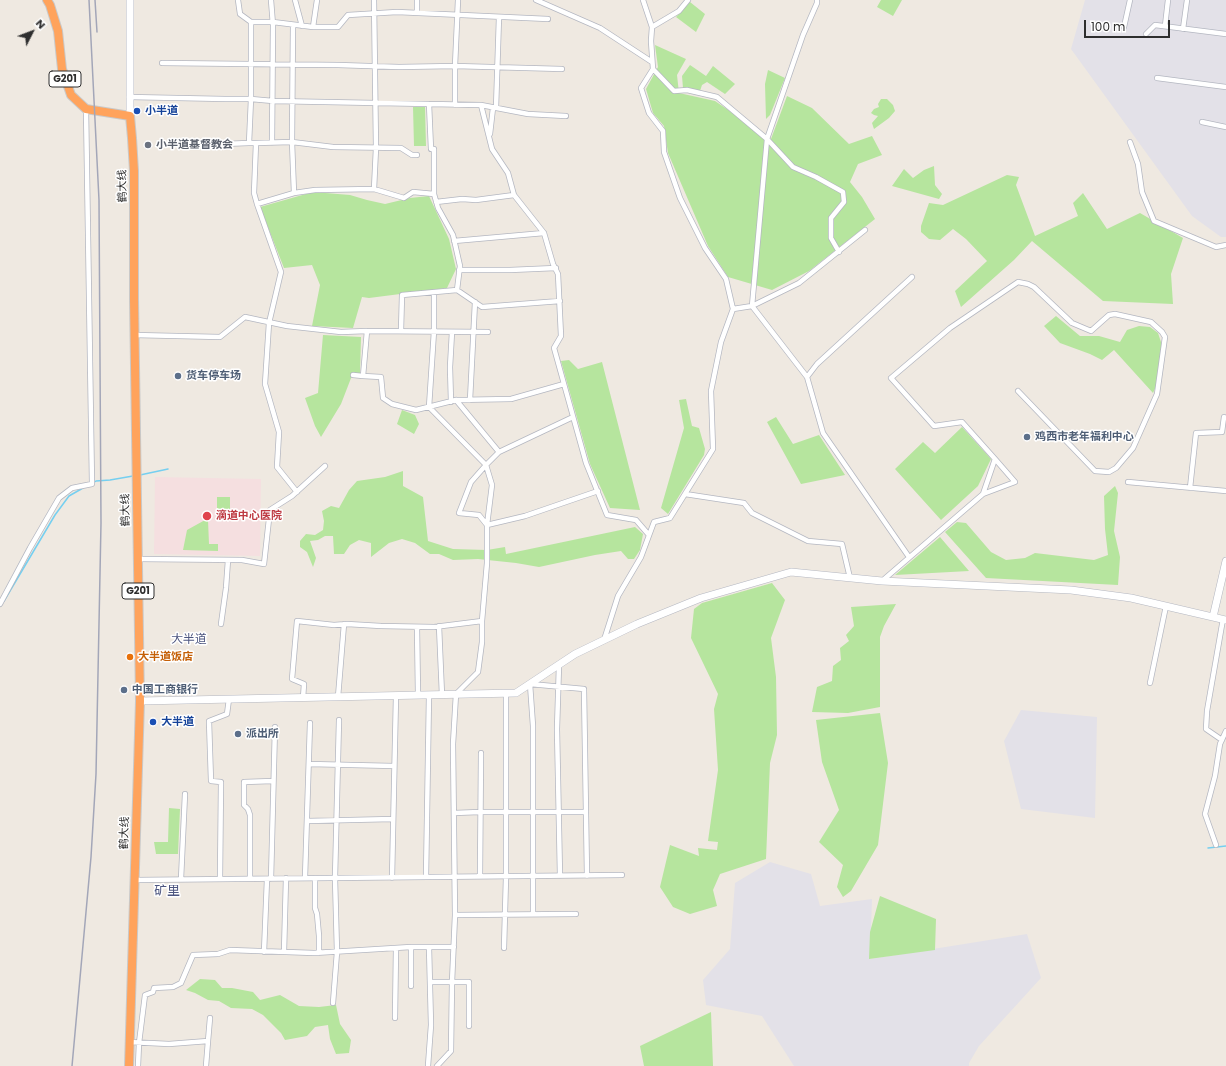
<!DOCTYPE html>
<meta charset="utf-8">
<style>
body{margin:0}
#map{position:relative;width:1226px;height:1066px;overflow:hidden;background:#efe9e1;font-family:Poppins,sans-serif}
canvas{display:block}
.north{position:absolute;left:12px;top:12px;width:40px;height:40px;-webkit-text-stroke:3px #fff;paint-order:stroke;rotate:48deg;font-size:11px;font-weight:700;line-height:16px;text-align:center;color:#2e2e2e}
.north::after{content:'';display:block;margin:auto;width:14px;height:18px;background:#2e2e2e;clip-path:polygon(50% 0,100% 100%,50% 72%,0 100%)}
.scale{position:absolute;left:1084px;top:20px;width:86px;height:18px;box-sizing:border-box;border:2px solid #2e2e2e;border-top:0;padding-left:5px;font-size:12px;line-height:14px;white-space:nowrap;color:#2e2e2e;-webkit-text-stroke:3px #fff;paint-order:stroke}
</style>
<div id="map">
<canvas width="1226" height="1066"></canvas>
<div class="north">N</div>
<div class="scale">100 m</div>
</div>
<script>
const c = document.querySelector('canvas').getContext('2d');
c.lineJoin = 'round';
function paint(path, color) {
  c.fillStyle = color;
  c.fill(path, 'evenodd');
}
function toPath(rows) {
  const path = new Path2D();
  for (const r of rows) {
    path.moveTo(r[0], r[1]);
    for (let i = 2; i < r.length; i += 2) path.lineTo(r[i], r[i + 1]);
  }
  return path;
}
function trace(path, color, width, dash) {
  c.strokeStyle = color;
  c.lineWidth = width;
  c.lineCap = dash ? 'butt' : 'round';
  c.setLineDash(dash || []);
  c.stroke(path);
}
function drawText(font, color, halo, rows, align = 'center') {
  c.font = font + ' Poppins,"Noto Sans SC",sans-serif';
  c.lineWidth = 3;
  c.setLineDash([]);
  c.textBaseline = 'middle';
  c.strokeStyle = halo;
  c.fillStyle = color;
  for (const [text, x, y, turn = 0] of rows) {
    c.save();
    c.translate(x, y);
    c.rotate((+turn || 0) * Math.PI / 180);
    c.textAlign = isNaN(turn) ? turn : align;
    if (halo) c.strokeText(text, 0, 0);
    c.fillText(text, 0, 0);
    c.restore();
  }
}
paint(toPath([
 [1085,0,1226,0,1226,237,1221,237,1192,216,1071,49],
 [1021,710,1097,717,1095,818,1021,809,1004,741],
 [770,862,811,874,820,906,872,899,870,959,1027,934,1041,978,979,1046,969,1063,969,1066,794,1066,762,1016,706,1005,703,980,730,949,735,883]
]), '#e3e1e8');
paint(toPath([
 [155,477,261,479,260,556,154,554]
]), '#f5dfe0');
paint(toPath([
 [881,0,902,0,893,16,877,7],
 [690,2,705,14,696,32,676,17],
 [655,45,686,59,677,75,679,93,715,101,771,139,787,96,812,108,849,144,872,136,882,155,858,164,850,182,862,197,875,219,809,271,772,290,728,277,708,246,668,153,664,126,653,113,646,89,658,67],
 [690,65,706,76,713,66,735,84,725,94,707,82,702,85,700,91,683,88,682,76],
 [768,70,785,78,770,115,766,119,765,84],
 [881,99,887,99,893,105,895,111,889,118,874,129,872,123,878,116,874,115,871,113,874,109,879,107,878,104],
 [413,107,425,107,426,146,414,146],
 [934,166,935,185,942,194,939,199,892,186,904,169,913,178,924,170],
 [1007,175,1019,177,1016,185,1035,236,1078,216,1073,203,1083,193,1107,229,1140,213,1183,238,1171,274,1173,304,1103,301,1032,241,1014,260,961,307,955,291,987,261,966,239,953,229,940,240,929,239,921,232,921,226,929,203,943,205],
 [313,192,350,195,367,200,385,204,410,198,429,196,449,239,456,269,447,288,369,298,362,297,353,328,312,326,320,285,312,265,284,268,260,207],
 [1056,316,1080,336,1099,336,1120,342,1127,330,1139,326,1150,327,1158,333,1161,342,1161,353,1158,382,1153,393,1114,350,1102,360,1090,354,1060,343,1044,326],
 [323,335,361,337,360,373,353,373,341,404,321,437,315,426,305,398,318,393],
 [569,360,578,369,602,362,640,510,610,508,590,464,561,361],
 [686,399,692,426,699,428,705,449,704,455,668,514,661,508,684,428,679,400],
 [402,410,415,415,419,424,414,434,397,424],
 [776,417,793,444,819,435,845,475,801,484,767,422],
 [962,427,991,459,978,486,941,520,895,469,923,442,935,453],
 [403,471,403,486,423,497,428,541,453,549,487,550,505,547,506,554,635,527,643,534,640,550,634,559,628,559,621,551,595,555,539,567,516,563,478,559,453,560,439,554,430,554,415,543,402,539,389,543,371,557,371,543,359,540,350,545,344,554,334,554,333,536,325,536,318,540,310,541,316,558,313,567,307,552,300,547,300,541,306,534,315,535,323,530,324,521,322,511,331,506,339,508,349,490,357,481,385,477],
 [1115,486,1118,493,1114,531,1120,557,1118,585,986,578,945,532,957,522,966,523,991,552,1006,560,1025,558,1035,553,1094,560,1108,555,1105,529,1104,496],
 [217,497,230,497,230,510,217,510],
 [205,520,208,520,209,544,218,544,218,551,183,550,187,530],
 [940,537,969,571,895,575],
 [772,583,785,600,771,638,776,677,777,735,770,763,766,859,720,874,713,890,717,906,690,914,673,907,660,887,670,845,699,856,698,848,717,850,718,842,708,841,718,770,714,709,718,694,691,638,694,609,702,603],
 [896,604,884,626,880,637,880,707,848,713,812,712,817,687,832,681,833,666,841,660,840,648,849,641,846,635,854,626,851,607],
 [880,713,888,763,878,845,851,891,843,897,837,887,843,865,819,842,839,810,822,762,816,720],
 [169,808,180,809,178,854,156,854,154,842,168,842],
 [880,896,936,919,935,950,869,959,870,932],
 [200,979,215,980,222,988,232,988,253,992,260,1000,280,995,299,1006,319,1007,336,1005,340,1024,351,1040,349,1053,336,1054,330,1039,328,1025,315,1027,307,1036,285,1040,281,1033,263,1015,252,1009,231,1008,219,1001,208,1000,195,993,186,990],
 [711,1012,713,1066,644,1066,640,1046]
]), '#b6e59e');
trace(toPath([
 [140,475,168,469],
 [93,483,96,481,110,480,133,476],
 [4,601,55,515,69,496,83,488],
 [1208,848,1226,846]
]), '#75cff0', 1.5);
const street = toPath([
 [238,0,240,14,251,22,251,99,249,143,256,143,254,193,257,204,281,272,269,323,265,384,279,432,277,467,297,492],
 [271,0,273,25,272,143],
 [295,0,302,26],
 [374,0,376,148,374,189],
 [536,0,600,28,652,62],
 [643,0,652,27,651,41,653,69,641,88,649,113,663,131,664,152,680,198,705,248,726,279,733,309],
 [417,13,417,0],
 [251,22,273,22,313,27,338,27,348,15,397,12,548,19],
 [293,25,292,142,294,193],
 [1165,26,1168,0],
 [313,27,317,0],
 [652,27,679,11,688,0],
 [1124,27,1130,0],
 [1183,29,1187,0],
 [1146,34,1155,25,1226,34],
 [162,63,338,65,399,67,455,66,562,69],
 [653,69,674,91,687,90,717,97,767,139,793,167,816,177,843,192,844,202,831,218,831,238,839,252],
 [1157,78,1226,87],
 [129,97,225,99,251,99,273,101,481,105,528,114,566,116],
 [429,104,431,149,434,149,434,194],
 [455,105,455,66,458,0],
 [481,105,492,149,508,173,514,195,544,233,553,264,558,274,561,336,554,348,586,463,607,515,636,520,649,535],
 [496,108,499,17],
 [1202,122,1226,127],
 [490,134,493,108],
 [1130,142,1138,164,1142,192,1154,221,1216,247,1226,245],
 [256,143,292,142,333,147,401,148,412,155,417,155],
 [223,144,249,143],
 [436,202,462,199,476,200,514,195],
 [257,204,294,193,315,190,374,189,404,198,413,192,434,194,438,208,453,235,460,266,457,290,402,295,401,331],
 [454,241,544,233],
 [459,270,510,270,556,268],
 [457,290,482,307,560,301],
 [434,293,434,331,429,407,486,465,471,482,459,513,479,515,487,525,525,516,598,491],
 [134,335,220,337,245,317,287,326,341,332,367,331],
 [353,375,363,376,381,377,383,398,392,404,416,410,456,400,511,399,564,384],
 [363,376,367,331,488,332],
 [807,377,752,306,799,283,865,230],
 [456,400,499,452,486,465,492,485,487,525,487,563,482,621,482,642,478,672,456,694,453,744,455,915,576,914],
 [470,400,475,302],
 [451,402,450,367,452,332],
 [499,452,573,417],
 [1128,482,1226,491],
 [1190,488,1196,433,1222,432,1224,417,1226,418],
 [685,494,744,503,752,513,808,541,842,544,850,578],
 [983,494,995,459,962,422,934,426,891,378,950,328,1018,282,1028,284,1034,287,1072,323,1091,331,1109,315,1115,314,1151,322,1162,332,1165,337,1157,394,1133,448,1116,468,1109,472,1095,471,1018,391],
 [909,557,823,433,807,377,817,364,912,277],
 [138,559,242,560,264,564,270,510,292,496,325,466],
 [882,581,983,494,1015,482,995,459],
 [0,604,30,548,59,498,72,488,92,484,86,109],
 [221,624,226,588,228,560],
 [439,626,442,695],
 [417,627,418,695],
 [604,640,618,596,641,557,654,522,670,518,713,449,711,391,721,342,733,309,752,306,767,139,803,35,817,3,817,0],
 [559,665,557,729,560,876],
 [1150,683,1166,606],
 [338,697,344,624],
 [303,698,304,684,292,679,297,621,334,625,347,624,381,626,434,627,482,621],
 [1222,740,1206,729,1207,711,1223,619],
 [309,764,394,766],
 [454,813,480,812,586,812],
 [307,821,393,819],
 [1216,845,1205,814,1215,776,1220,744,1226,731],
 [480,876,481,753],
 [426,877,429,695],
 [305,878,310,723],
 [315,878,315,908,317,914,319,936,319,953],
 [392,878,396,696],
 [181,879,185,794],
 [220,879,221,782,211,781,209,721,227,714,229,699],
 [250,879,250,815,248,809,244,805,244,782,273,781],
 [271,879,275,727],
 [135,880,622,875],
 [533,914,533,726,530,684,584,689,587,876],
 [411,947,411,986],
 [504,948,506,877,506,693],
 [264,952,267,879],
 [284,952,286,878],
 [430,982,469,982,469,1026],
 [333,1003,337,952,335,878,339,720],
 [395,1018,396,948],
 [208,1041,210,1018],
 [129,1042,169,1044,208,1041,206,1066],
 [138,1066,139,1043,145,995,153,992,154,988,173,987,181,983,193,955,218,954,230,950,314,953,411,947,454,947],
 [428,1066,431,1025,429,947],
 [437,1066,451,1051,452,982,455,915]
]);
const secondary = toPath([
 [130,116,130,0],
 [1213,617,1226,561],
 [140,701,516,693,575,654,637,624,701,598,791,572,882,581,1071,590,1131,598,1226,620]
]);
const highway = toPath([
 [47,0,50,5,58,31,62,69,71,95,86,109,130,116,132,138,134,171,134,299,140,701,129,1066]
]);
trace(street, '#b4b7c1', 6);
trace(secondary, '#b4b7c1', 8);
trace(highway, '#c9c9c9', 10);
trace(street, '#fff', 4.5);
trace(secondary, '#fff', 7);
trace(highway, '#ffa35c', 8);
trace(toPath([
 [95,0,97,32],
 [72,1066,91,857,96,774,101,523,99,200,89,0]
]), '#a3a6b8', 1.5);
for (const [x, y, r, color] of [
 [137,111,4,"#1a4fb4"],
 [148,145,4,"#6b7280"],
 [178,376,4,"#5c6f8a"],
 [1027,437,4,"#5c6f8a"],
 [207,516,5,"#e0444e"],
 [130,657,4,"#e8710a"],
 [124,690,4,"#5c6f8a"],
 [153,722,4,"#1a4fb4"],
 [238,734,4,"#5c6f8a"]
]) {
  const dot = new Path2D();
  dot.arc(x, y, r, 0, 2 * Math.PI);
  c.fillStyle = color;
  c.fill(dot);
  trace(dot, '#fff', 1.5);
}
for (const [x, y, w] of [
 [65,79,32],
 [138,591,32]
]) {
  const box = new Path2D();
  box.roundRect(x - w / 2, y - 8, w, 16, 3);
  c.fillStyle = '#fff';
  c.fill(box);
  trace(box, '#2e2e2e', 1);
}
drawText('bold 10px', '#2e2e2e', null, [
 ["G201",65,79],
 ["G201",138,591]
]);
drawText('bold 11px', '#164399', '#fff', [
 ["小半道",145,111],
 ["大半道",161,722]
], 'left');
drawText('bold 11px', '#5b616d', '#fff', [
 ["小半道基督教会",156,145]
], 'left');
drawText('11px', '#2e2e2e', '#fff', [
 ["鹤大线",123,186,-91],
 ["鹤大线",126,510,-91],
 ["鹤大线",125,833,-88]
]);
drawText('bold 11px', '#4e5e75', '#fff', [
 ["货车停车场",186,376],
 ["鸡西市老年福利中心",1035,437],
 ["中国工商银行",132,690],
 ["派出所",246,734]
], 'left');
drawText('bold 11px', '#be3a42', '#fff', [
 ["滴道中心医院",216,516]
], 'left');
drawText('bold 11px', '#c56008', '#fff', [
 ["大半道饭店",138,657]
], 'left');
drawText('12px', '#4d5680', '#fff', [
 ["大半道",189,640]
]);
drawText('13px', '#4d5680', '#fff', [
 ["矿里",167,892]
]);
</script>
